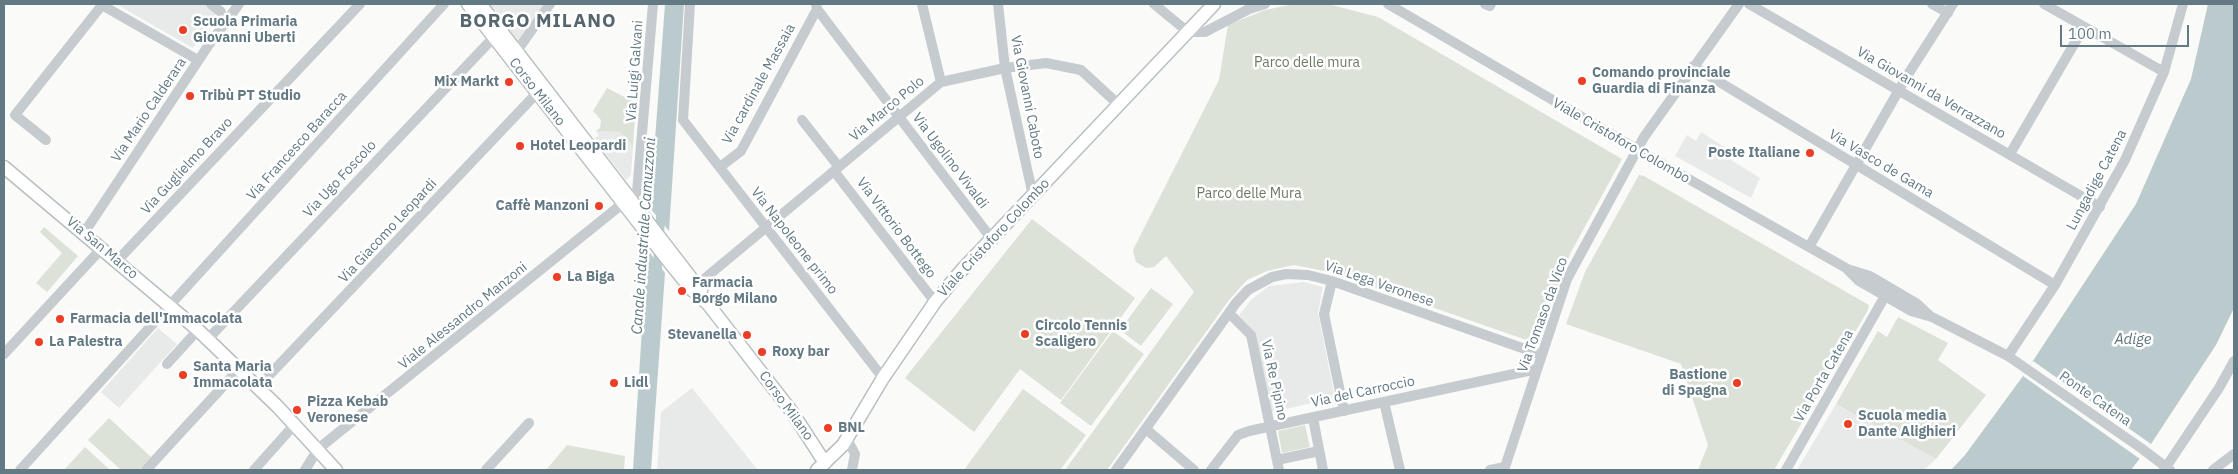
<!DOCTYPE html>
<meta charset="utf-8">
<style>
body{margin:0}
#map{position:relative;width:2238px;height:474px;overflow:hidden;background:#fafaf8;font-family:"IBM Plex Sans",sans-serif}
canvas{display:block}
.frame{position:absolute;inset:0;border:5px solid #637a84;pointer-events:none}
.scale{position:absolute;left:2060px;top:25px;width:129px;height:22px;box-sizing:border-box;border:2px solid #637a84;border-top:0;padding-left:6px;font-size:15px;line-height:18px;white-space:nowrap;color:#637a84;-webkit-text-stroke:4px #fff;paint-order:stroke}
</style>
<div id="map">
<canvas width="2238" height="474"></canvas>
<div class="frame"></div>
<div class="scale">100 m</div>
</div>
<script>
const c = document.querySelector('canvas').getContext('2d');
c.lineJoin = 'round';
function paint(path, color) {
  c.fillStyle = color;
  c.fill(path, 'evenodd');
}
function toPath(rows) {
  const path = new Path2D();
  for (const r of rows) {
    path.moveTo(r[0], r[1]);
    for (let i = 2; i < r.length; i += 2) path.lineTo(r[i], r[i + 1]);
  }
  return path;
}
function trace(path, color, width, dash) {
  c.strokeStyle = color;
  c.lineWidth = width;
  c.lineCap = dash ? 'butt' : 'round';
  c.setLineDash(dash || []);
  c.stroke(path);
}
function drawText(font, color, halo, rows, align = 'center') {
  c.font = font + ' "IBM Plex Sans",sans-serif';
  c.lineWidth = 5;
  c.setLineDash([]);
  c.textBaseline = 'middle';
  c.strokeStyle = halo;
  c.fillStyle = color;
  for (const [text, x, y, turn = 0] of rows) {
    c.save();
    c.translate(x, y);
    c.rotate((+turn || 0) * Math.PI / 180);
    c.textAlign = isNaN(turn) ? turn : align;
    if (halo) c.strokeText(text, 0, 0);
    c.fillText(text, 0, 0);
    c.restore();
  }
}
paint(toPath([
 [116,4,207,4,217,12,193,48],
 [486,4,546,4,525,36,516,43],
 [596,131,621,132,633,147,631,175,626,180,594,139,599,135],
 [1701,132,1726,148,1723,155,1760,178,1751,198,1675,156,1687,135,1696,141],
 [1304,282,1323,287,1318,313,1335,398,1272,412,1255,332,1239,315,1252,299,1269,286],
 [158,328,177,344,119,408,101,392],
 [692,388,758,470,657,470,661,412],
 [1836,404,1936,459,1924,470,1797,470]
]), '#e8eae9');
paint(toPath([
 [1294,4,1328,4,1378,17,1622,159,1571,252,1535,343,1334,273,1294,265,1267,271,1247,280,1229,300,1107,470,1065,470,1194,292,1166,256,1154,267,1146,268,1136,262,1133,250,1219,80,1228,25,1265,10],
 [607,88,636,103,633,147,621,132,596,131,600,128,601,120,593,111],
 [1639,175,1644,176,1869,305,1868,310,1774,470,1698,470,1708,445,1681,364,1566,324,1585,272],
 [1032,219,1135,298,1061,400,1020,369,974,432,905,378],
 [44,227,78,256,47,292,36,283,62,253,40,232],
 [1151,288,1173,304,1141,346,1120,330],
 [1898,317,1948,343,1938,360,1986,395,1936,459,1836,404,1878,331,1887,337],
 [1113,331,1144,354,1091,426,1060,403],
 [1023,389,1086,435,1060,470,964,470],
 [109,418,151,457,139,470,121,470,88,440],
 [1305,425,1310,447,1282,453,1278,431],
 [567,445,625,456,624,470,546,470],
 [85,447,110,470,64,470]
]), '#dce2d8');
paint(toPath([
 [665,4,684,4,669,231,650,208],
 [2208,4,2234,4,2234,308,2216,345,2151,444,2131,470,1951,470,1965,455,2023,376,2136,204,2191,79],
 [647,249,665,273,651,470,633,470]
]), '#bbcbcd');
paint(toPath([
 [2033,361,2151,444,2140,459,2023,376]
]), '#fafaf8');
trace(toPath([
 [657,276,661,209]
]), '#bbcbcd', 9);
const major = toPath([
 [468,4,670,263,691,289,708,304,792,412,825,463],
 [480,4,701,291],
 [4,167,198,330,278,407,336,470],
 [817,470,843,445,883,378,935,302,961,271,1214,4]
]);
trace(major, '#b8bfc2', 15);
trace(toPath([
 [100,4,198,60],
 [211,4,221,12],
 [690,4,683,120,883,378],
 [816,4,817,9,991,238],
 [922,4,941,82],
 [998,4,1005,68,1033,196],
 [1154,4,1188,32,1205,32,1249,9,1265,4],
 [1388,4,1678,173,1846,268,1859,281,1911,311,1932,317,2008,356,2141,448,2170,470],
 [1485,4,1490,6,1491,4],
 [1749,4,2100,207],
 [1932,4,1948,13],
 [2044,4,2164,72],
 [517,51,550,4],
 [1693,66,2055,285],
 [802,120,839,167],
 [46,140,15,115,102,5],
 [2010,154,2084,27],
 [720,167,741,151,817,9],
 [834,171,935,302],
 [84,233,208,46,239,4],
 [1809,247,1907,76,1953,4],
 [117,261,360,4],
 [1847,269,1870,276,1916,303,1929,315],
 [1332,281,1324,314,1344,411],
 [698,284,941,82,1005,68,1046,63,1081,70,1119,105],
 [1229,313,1251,335,1279,470],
 [207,340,494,37],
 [4,354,102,248],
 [2008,356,2055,285,2125,160,2164,72,2183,4],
 [167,364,198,330],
 [258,387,537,93],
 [1384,402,1400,470],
 [1313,418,1323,470],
 [1146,429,1194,470],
 [847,439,855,454,852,470],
 [1277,460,1319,451],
 [20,470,444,4],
 [146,470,239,369],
 [254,470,295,424],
 [305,470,318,449,637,192,653,4],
 [486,470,529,423],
 [1116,470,1236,303,1248,290,1272,277,1286,274,1308,275,1332,281,1542,355],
 [1211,470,1238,435,1249,431,1537,369],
 [1490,470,1505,467],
 [1504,470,1567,279,1644,137,1739,4],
 [1786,470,1885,296],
 [2164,470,2219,388,2234,361],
 [2213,470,2234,454]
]), '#c5cbce', 10);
trace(major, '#fff', 12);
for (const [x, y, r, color] of [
 [183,30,5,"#ec3d25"],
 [1582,81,5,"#ec3d25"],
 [509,82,5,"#ec3d25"],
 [190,96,5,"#ec3d25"],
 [520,146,5,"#ec3d25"],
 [1810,153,5,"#ec3d25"],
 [599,206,5,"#ec3d25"],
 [557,277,5,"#ec3d25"],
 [682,291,5,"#ec3d25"],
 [60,319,5,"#ec3d25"],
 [1025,334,5,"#ec3d25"],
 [747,335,5,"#ec3d25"],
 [39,342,5,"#ec3d25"],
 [762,352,5,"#ec3d25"],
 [183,375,5,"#ec3d25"],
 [614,383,5,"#ec3d25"],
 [1737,383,5,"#ec3d25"],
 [297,410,5,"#ec3d25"],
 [1848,424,5,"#ec3d25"],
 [828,428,5,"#ec3d25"]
]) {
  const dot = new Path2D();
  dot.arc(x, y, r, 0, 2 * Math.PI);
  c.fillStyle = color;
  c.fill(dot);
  trace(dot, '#fff', 2);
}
drawText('bold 14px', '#637a84', '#fff', [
 ["Scuola Primaria",193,22],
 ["Giovanni Uberti",193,38],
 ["Comando provinciale",1592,73],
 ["Guardia di Finanza",1592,89],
 ["Mix Markt",499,82,"right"],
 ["Tribù PT Studio",200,96],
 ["Hotel Leopardi",530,146],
 ["Poste Italiane",1800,153,"right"],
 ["Caffè Manzoni",589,206,"right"],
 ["La Biga",567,277],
 ["Farmacia",692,283],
 ["Borgo Milano",692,299],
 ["Farmacia dell'Immacolata",70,319],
 ["Circolo Tennis",1035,326],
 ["Scaligero",1035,342],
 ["Stevanella",737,335,"right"],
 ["La Palestra",49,342],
 ["Roxy bar",772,352],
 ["Santa Maria",193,367],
 ["Immacolata",193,383],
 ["Bastione",1727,375,"right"],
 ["di Spagna",1727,391,"right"],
 ["Lidl",624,383],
 ["Pizza Kebab",307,402],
 ["Veronese",307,418],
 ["Scuola media",1858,416],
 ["Dante Alighieri",1858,432],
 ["BNL",838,428]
], 'left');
drawText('14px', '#6a7b63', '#fff', [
 ["Parco delle mura",1307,63],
 ["Parco delle Mura",1249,194]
]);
drawText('14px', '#637a84', '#fff', [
 ["Via Luigi Galvani",635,71,-86],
 ["Via cardinale Massaia",759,84,-61],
 ["Corso Milano",537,92,52],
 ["Via Giovanni da Verrazzano",1931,93,30],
 ["Via Giovanni Caboto",1027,97,79],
 ["Via Marco Polo",887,109,-40],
 ["Via Mario Calderara",149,110,-56],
 ["Viale Cristoforo Colombo",1621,141,30],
 ["Via Francesco Baracca",297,146,-48],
 ["Via Ugolino Vivaldi",950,161,53],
 ["Via Vasco de Gama",1881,164,31],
 ["Via Guglielmo Bravo",187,166,-47],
 ["Via Ugo Foscolo",340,179,-47],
 ["Lungadige Catena",2097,180,-62],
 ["Via Vittorio Bottego",896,228,53],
 ["Via Giacomo Leopardi",388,231,-47],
 ["Viale Cristoforo Colombo",994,238,-47],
 ["Via Napoleone primo",794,241,52],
 ["Via San Marco",102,248,40],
 ["Via Lega Veronese",1379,284,19],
 ["Via Tomaso da Vico",1543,315,-70],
 ["Viale Alessandro Manzoni",463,316,-39],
 ["Via Porta Catena",1824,376,-60],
 ["Via Re Pipino",1274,380,78],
 ["Via del Carroccio",1363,392,-12],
 ["Ponte Catena",2095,399,35],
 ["Corso Milano",786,406,54]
]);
drawText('italic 15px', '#5e787e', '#fff', [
 ["Canale industriale Camuzzoni",644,236,-86],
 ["Adige",2133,340]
]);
c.letterSpacing = '1px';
drawText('bold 19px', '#56666f', '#fff', [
 ["BORGO MILANO",538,22]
]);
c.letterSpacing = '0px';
</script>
